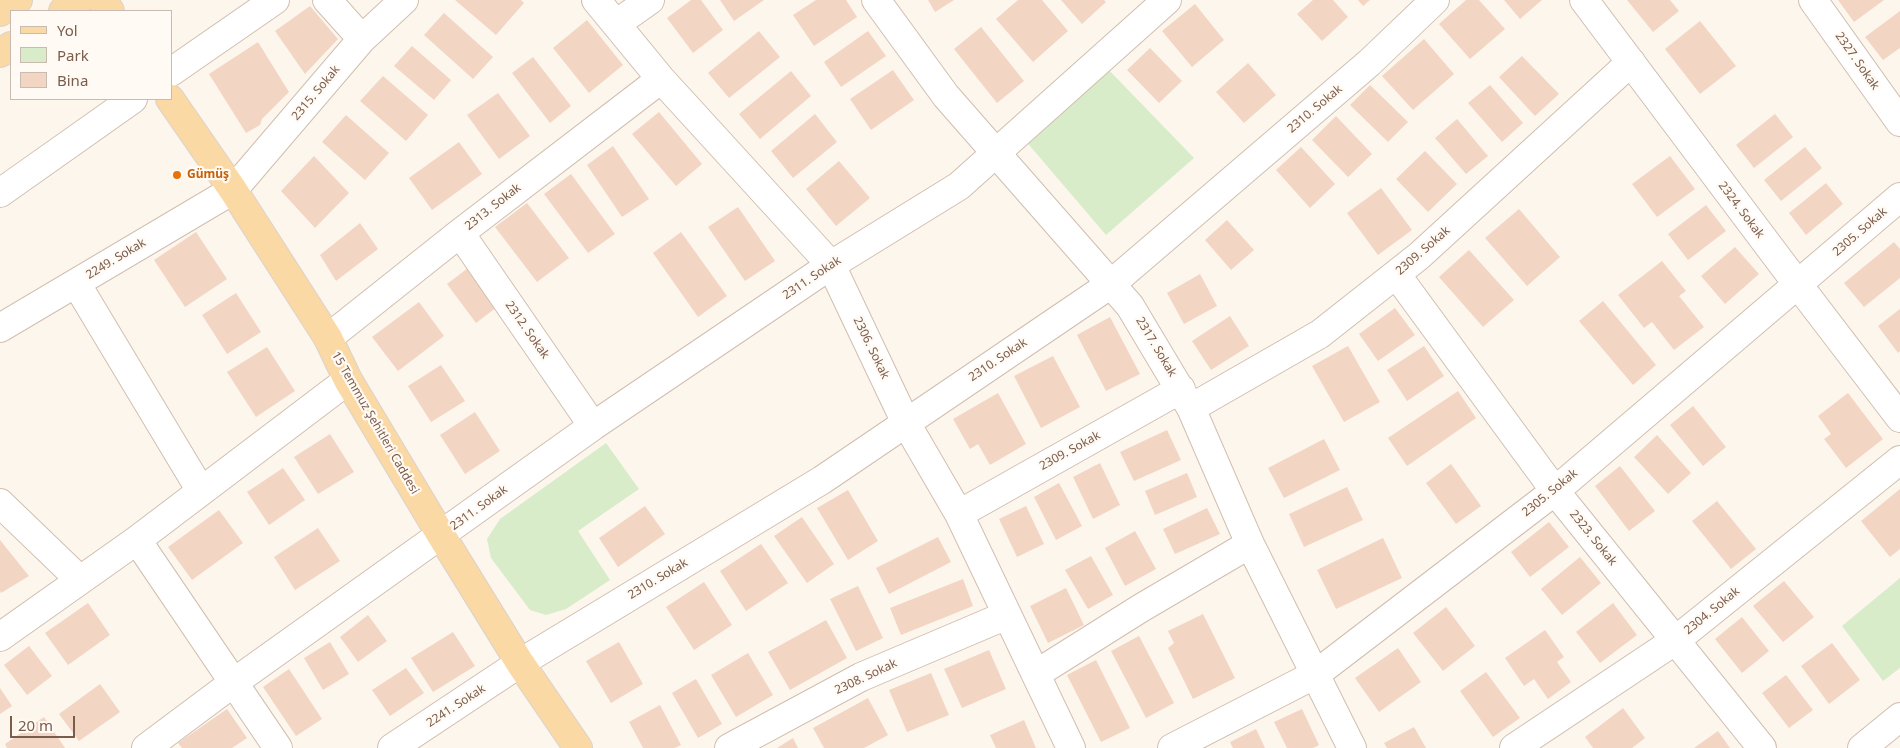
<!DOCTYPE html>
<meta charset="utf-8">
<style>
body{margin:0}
#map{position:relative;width:1900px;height:748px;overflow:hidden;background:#fdf6ec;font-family:"Noto Sans",sans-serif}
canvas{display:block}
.legend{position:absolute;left:10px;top:10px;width:162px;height:90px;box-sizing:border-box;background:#fffaf3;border:1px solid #cabbb1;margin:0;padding:6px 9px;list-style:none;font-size:15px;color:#7a5c4d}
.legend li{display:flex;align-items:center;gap:10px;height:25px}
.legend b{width:25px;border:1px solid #cabbb1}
.scale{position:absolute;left:10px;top:716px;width:65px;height:22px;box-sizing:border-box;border:2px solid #7a5c4d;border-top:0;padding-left:6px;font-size:15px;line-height:18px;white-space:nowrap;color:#7a5c4d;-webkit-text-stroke:4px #fffaf3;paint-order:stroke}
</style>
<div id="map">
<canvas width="1900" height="748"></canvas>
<ul class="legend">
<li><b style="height:6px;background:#fbd9a5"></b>Yol</li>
<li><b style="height:14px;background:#d8ecc9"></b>Park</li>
<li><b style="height:14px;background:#f3d5c3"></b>Bina</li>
</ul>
<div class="scale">20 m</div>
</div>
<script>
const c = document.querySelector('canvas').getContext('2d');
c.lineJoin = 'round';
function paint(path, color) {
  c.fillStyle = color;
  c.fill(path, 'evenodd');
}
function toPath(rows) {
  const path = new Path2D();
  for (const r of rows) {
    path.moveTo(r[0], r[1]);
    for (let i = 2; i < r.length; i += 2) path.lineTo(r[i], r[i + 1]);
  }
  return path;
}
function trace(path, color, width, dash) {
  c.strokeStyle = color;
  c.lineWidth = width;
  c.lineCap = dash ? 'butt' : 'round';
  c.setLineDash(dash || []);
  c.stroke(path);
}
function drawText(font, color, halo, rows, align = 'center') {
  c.font = font + ' "Noto Sans",sans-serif';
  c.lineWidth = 4.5;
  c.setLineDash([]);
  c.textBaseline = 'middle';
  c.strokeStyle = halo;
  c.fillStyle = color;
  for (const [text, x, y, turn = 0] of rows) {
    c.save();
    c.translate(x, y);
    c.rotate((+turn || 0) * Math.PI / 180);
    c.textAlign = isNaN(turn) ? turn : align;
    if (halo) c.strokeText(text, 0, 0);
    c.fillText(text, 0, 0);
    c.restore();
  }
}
paint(toPath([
 [1104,65,1194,158,1106,235,1024,139],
 [606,443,639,489,578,531,610,580,566,609,546,615,530,610,491,558,487,539,500,519],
 [1900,578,1900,668,1883,681,1842,626]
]), '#d8ecc9');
paint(toPath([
 [455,0,521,0,524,3,496,35],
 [691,0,701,0,723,30,693,53,667,18],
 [720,0,764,0,734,21],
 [816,0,846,0,857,17,814,46,793,15],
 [928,0,954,0,935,12],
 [1018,0,1042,0,1068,31,1033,62,996,19],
 [1061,0,1104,0,1106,2,1082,24],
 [1313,0,1333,0,1348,17,1322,41,1297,14],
 [1358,0,1370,0,1363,6],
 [1466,0,1479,0,1505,29,1470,59,1439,24],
 [1504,0,1542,0,1520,19],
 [1627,0,1670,0,1679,11,1653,32],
 [1838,0,1884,0,1854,22],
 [1195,4,1224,40,1192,67,1162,31],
 [310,6,338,39,305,74,275,31],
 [1900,11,1900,48,1883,60,1865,37],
 [444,13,493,57,473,79,424,35],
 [587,20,623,65,589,93,553,48],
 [1700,21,1736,66,1700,94,1665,49],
 [981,27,1024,81,997,103,954,49],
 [759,31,780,57,729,98,708,73],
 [868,31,886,56,841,87,824,62],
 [1424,39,1454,74,1413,110,1382,76],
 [258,42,289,92,262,119,260,125,246,133,209,74],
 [412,46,451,80,434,100,394,66],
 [1150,48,1182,81,1159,103,1127,70],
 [1522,56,1559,94,1535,116,1499,77],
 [533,57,571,106,550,123,512,73],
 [1248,63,1276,95,1244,123,1216,92],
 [893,70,914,100,871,130,850,99],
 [791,71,811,96,760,139,739,114],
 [383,76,428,115,406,141,360,101],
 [1370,85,1408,122,1388,142,1350,105],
 [1490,85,1523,123,1502,142,1468,103],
 [498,93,530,136,499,159,467,115],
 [659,112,702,164,676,186,632,134],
 [815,114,837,142,793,178,771,151],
 [1775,114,1793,137,1754,168,1736,145],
 [346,115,389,153,365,180,322,142],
 [1336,116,1372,154,1348,177,1312,140],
 [1457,119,1488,156,1466,174,1435,138],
 [459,142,482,174,432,210,409,178],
 [613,146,649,199,622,217,587,165],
 [1301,147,1335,184,1310,208,1276,170],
 [1805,147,1822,168,1781,201,1764,180],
 [1425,151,1457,184,1428,212,1396,179],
 [314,156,349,193,315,228,281,191],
 [1670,156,1695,189,1657,217,1632,184],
 [839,161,870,198,836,226,806,189],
 [571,174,615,234,588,253,544,194],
 [1826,183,1843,204,1806,235,1789,213],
 [1381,188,1412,230,1378,255,1347,213],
 [527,203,569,258,537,282,495,227],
 [1706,205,1726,231,1688,260,1668,234],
 [738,207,775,261,745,281,708,227],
 [1519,209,1560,257,1527,286,1485,238],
 [1227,220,1254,250,1231,270,1205,240],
 [360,223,378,249,336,281,320,255],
 [196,232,227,279,185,307,154,260],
 [681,232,727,296,698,317,653,253],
 [1894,242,1900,249,1900,278,1864,307,1844,283],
 [1735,247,1759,274,1725,304,1701,276],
 [1469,250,1514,300,1483,327,1439,277],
 [1662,261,1686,291,1679,296,1704,327,1674,350,1652,322,1644,328,1618,295],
 [468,268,497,307,476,323,447,284],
 [1200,274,1217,306,1184,324,1167,293],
 [236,293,261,332,227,354,202,315],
 [1603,301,1656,365,1633,385,1579,321],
 [419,302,444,336,398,371,372,337],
 [1395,308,1415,335,1378,361,1359,334],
 [1900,309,1900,351,1898,353,1878,326],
 [1230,316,1249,346,1211,370,1192,341],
 [1110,317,1140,374,1106,391,1077,335],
 [1348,346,1380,402,1344,422,1312,366],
 [1424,346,1444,376,1407,401,1387,370],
 [267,347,295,391,256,417,227,372],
 [1053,356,1080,407,1041,428,1014,376],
 [441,365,465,401,431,422,408,386],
 [1458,391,1476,418,1407,466,1388,438],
 [998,393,1026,444,990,465,978,444,970,449,953,419],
 [1848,393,1883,439,1846,468,1824,439,1831,434,1818,416],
 [1693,406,1726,447,1703,466,1670,425],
 [475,412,500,451,465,474,440,435],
 [1167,430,1181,460,1134,481,1120,452],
 [330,434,354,472,318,494,294,457],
 [1657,435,1691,473,1668,494,1634,457],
 [1324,439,1340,470,1284,498,1268,468],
 [1100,463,1120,505,1093,519,1073,477],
 [1451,464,1481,506,1456,524,1426,483],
 [1620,466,1655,511,1629,531,1595,486],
 [283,468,305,500,269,525,247,492],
 [1187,473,1197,497,1155,515,1145,491],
 [1059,483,1082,526,1056,540,1034,497],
 [1347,487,1363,520,1304,547,1289,514],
 [1900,489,1900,549,1890,557,1861,521],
 [848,490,878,541,848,560,817,508],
 [1717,501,1756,549,1731,569,1692,521],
 [645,506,665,534,618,567,599,538],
 [1026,506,1044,544,1017,557,999,519],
 [1207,508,1220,534,1175,554,1163,529],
 [219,510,243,543,192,580,168,547],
 [802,517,834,564,807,583,774,536],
 [1549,522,1569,547,1530,577,1511,552],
 [318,528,340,561,295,590,274,557],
 [1135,531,1156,569,1125,586,1105,548],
 [938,537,951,562,889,594,876,568],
 [1383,538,1402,578,1336,609,1317,570],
 [0,540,29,576,1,593,0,591],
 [761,544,788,583,746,611,720,571],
 [1091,556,1113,595,1088,609,1065,570],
 [1580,557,1601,583,1562,615,1541,589],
 [963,579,973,606,901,635,890,608],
 [1784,581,1814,617,1783,642,1753,606],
 [704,582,732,625,694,650,666,607],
 [858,586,883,638,856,651,830,599],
 [1066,588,1084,625,1048,643,1030,606],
 [88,603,110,635,68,665,45,633],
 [1613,603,1637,635,1600,663,1576,632],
 [1446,607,1475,646,1443,671,1413,633],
 [1203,614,1235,678,1193,699,1168,648,1174,643,1168,631],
 [368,615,387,641,358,662,340,637],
 [1742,617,1769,651,1742,673,1715,639],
 [826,620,847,658,790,690,768,652],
 [1545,630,1564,657,1557,662,1571,682,1548,699,1534,679,1524,686,1505,658],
 [453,632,475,666,433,692,411,658],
 [1139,636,1174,703,1146,718,1111,651],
 [330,642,349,674,323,690,304,658],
 [619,642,643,684,611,703,586,661],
 [1832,643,1860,680,1829,704,1801,666],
 [29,646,52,676,27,695,4,665],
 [1398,648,1421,682,1379,712,1355,678],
 [989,650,1006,689,962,708,944,669],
 [748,653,773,695,736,717,711,675],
 [1096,660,1130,728,1101,742,1067,675],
 [406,668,424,693,390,716,372,690],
 [289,669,322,719,296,736,263,687],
 [1486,672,1520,718,1493,737,1460,691],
 [931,673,949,715,907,732,889,690],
 [1786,675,1813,710,1789,728,1762,693],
 [696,679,722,724,698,738,672,693],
 [100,684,120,712,79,741,59,714],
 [0,688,12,706,0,714],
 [868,698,888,735,864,748,824,748,813,728],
 [660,705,681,745,675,748,643,748,629,722],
 [1623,708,1645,738,1632,748,1593,748,1585,737],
 [227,709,247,738,232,748,182,748,178,743],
 [1302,709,1319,745,1313,748,1287,748,1274,722],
 [44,717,65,748,7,748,5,744],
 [1024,720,1036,748,996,748,990,735],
 [1414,727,1426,748,1387,748,1384,743],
 [1256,729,1265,748,1233,748,1230,742],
 [1718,731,1730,748,1694,748],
 [793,738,798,748,777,748]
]), '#f3d5c3');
const minor = toPath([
 [327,0,362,39],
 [596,0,661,79,831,265,906,423,959,514,1071,748],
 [876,0,946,96,1130,306,1191,408,1250,544,1352,748],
 [1584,0,1783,265,1900,418],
 [1813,0,1900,122],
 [616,24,650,0],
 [171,72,275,0],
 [0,193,133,99],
 [460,233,593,426],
 [1396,274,1555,491,1762,748],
 [76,283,201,491],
 [0,328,233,190,362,39,404,0],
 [328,338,460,233,661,79],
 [1191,408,1320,334,1419,256,1631,62],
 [0,503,80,580],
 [959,514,1181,389],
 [137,540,278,748],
 [0,637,137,540,348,380],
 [1036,674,1141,608,1250,544],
 [146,748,233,683,593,426,831,265,959,186,1167,0],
 [392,748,520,663,822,480,1111,284,1369,63,1435,0],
 [729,748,861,677,1007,615],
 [1172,748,1316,674,1555,491,1900,197],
 [1514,748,1676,640,1900,460],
 [1862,748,1900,717]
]);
const major = toPath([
 [102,0,110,11],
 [63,11,79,0],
 [0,12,18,0],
 [0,53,11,46],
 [170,99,233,190,328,338,348,380,441,535,520,663,578,748]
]);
trace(minor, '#d1beb0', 30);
trace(major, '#dad1cd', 30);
trace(minor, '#fff', 28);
trace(major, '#fbd9a5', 28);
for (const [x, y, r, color] of [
 [177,175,5,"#e8710a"]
]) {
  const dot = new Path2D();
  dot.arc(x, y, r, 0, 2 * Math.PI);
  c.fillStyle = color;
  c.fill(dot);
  trace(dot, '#fffaf3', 2);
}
drawText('12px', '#7a5c4d', '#fffaf3', [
 ["2327. Sokak",1857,61,55],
 ["2315. Sokak",316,93,-50],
 ["2310. Sokak",1315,109,-40],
 ["2313. Sokak",493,207,-38],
 ["2324. Sokak",1741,210,53],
 ["2305. Sokak",1860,232,-41],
 ["2309. Sokak",1423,251,-41],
 ["2249. Sokak",116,259,-31],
 ["2311. Sokak",812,278,-34],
 ["2312. Sokak",527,330,55],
 ["2317. Sokak",1156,347,59],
 ["2306. Sokak",871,348,64],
 ["2310. Sokak",998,360,-34],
 ["15 Temmuz Şehitleri Caddesi",375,423,60],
 ["2309. Sokak",1070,451,-29],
 ["2305. Sokak",1550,493,-39],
 ["2311. Sokak",479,508,-36],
 ["2323. Sokak",1593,538,51],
 ["2310. Sokak",658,579,-31],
 ["2304. Sokak",1712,611,-39],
 ["2308. Sokak",866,677,-25],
 ["2241. Sokak",456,706,-33]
]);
drawText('bold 12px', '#c56008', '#fffaf3', [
 ["Gümüş",187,175]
], 'left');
</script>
